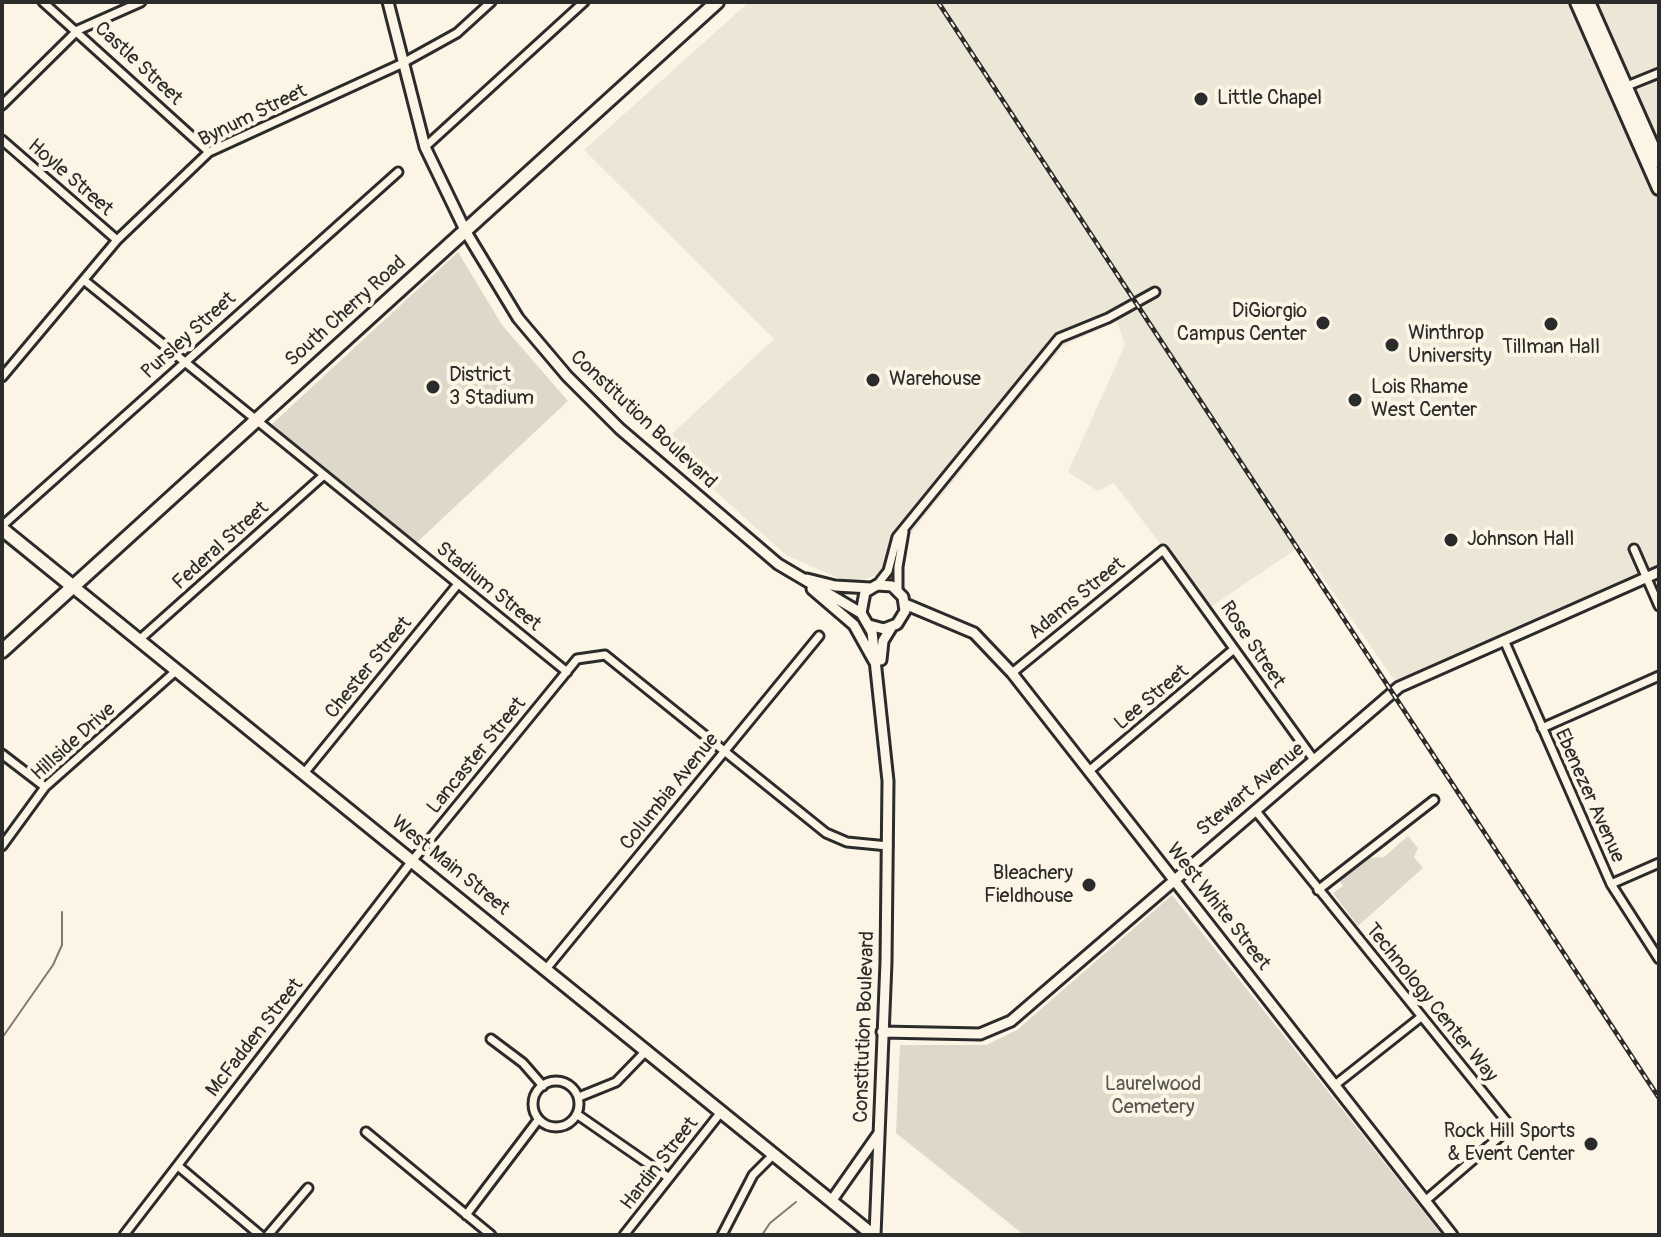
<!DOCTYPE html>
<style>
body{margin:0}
#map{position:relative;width:1661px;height:1237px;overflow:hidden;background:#fcf5e5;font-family:Pangolin,sans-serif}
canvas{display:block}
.frame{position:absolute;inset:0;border:4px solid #2b2b2b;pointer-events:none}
</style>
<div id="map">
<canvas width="1661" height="1237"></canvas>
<div class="frame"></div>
</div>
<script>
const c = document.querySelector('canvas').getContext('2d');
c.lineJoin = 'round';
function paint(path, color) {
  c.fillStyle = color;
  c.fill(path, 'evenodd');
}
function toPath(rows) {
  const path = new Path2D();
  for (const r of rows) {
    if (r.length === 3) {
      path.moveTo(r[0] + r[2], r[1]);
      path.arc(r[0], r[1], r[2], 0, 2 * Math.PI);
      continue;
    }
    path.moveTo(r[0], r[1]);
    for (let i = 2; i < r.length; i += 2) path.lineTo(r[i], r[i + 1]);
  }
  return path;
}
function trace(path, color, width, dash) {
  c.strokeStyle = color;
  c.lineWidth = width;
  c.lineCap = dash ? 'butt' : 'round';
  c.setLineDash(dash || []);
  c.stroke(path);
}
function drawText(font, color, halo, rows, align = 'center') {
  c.font = font + ' Pangolin,sans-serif';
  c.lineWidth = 8;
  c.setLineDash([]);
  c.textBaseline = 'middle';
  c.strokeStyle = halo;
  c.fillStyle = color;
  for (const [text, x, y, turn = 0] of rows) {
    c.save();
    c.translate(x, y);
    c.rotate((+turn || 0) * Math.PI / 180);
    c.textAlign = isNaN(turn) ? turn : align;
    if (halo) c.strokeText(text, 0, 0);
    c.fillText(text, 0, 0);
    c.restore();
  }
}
paint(toPath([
 [749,2,1659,2,1659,572,1399,687,1301,546,1209,608,1114,483,1098,491,1068,472,1125,345,1117,321,1063,346,877,575,860,581,845,581,786,555,662,443,774,339,584,150]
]), '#ece6d7');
paint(toPath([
 [458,252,502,325,568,401,414,545,272,424],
 [1408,836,1418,848,1414,857,1423,868,1358,926,1333,893,1343,886,1340,881,1370,858,1384,857],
 [1172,895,1442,1235,1024,1235,896,1133,900,1045,986,1045,1017,1030]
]), '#ded8ca');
trace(toPath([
 [2,1038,53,965,62,945,62,912],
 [762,1235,770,1223,796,1202]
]), '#7d7b74', 2);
const minor = toPath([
 [43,2,209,152],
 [1622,88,1659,73],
 [2,105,78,30,141,2],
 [2,140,117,240],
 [425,147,584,2],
 [85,281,567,672],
 [2,377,117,240,209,152,401,64,457,33,491,2],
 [2,526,398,172],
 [1634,549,1659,606],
 [877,585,888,571,897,537,1059,338,1108,318,1155,292],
 [898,591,898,567,904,532],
 [139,640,324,475],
 [1504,640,1611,884,1659,959],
 [1012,673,1163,550,1314,760],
 [1542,728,1659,676],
 [2,754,45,787],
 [1089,771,1234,649],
 [305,772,458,584],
 [1255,810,1511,1127,1425,1201],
 [2,846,45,787,177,670],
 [1611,884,1659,863],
 [1318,890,1434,800],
 [546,969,819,636],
 [491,1039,523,1063,543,1086],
 [556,1104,23],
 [1335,1085,1421,1017],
 [579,1097,616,1082,646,1051],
 [578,1115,669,1178],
 [366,1132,491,1235],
 [178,1166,260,1235],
 [466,1215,538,1120],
 [124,1235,412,861,577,659,605,655,826,833,847,842,888,846],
 [268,1235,308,1188],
 [624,1235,721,1112],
 [722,1235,753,1175,774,1154]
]);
const tertiary = toPath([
 [388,2,425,147,466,232,518,318,567,376,620,429,778,564,861,613,872,632,888,781,886,962,875,1235],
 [807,579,835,586,871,588],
 [812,589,854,625,874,661],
 [905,604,974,633,1012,673,1452,1235],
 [861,613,865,592,877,585,892,586,903,597,905,611,897,624,884,629,869,625],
 [881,660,883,641,891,628],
 [882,1032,980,1034,1011,1021,1399,687,1659,572],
 [832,1200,879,1133]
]);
const secondary = toPath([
 [71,585,873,1235]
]);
const primary = toPath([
 [1577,2,1659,188],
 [1588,2,1659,162],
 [2,529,71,585],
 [2,651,717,2]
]);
trace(minor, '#2b2b2b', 13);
trace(tertiary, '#2b2b2b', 15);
trace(secondary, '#2b2b2b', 17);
trace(primary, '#2b2b2b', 18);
trace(minor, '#fcf5e5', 7);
trace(tertiary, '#fcf5e5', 9);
trace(secondary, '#fcf5e5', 11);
trace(primary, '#fcf5e5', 12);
const rail = toPath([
 [938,2,1659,1098]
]);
trace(rail, '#2b2b2b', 5);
trace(rail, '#fcf5e5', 2, [6]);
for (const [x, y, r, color] of [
 [1201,99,8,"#2b2b2b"],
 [1323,323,8,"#2b2b2b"],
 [1551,324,8,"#2b2b2b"],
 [1392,345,8,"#2b2b2b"],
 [873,380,8,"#2b2b2b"],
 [433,387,8,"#2b2b2b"],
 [1355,400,8,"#2b2b2b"],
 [1451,540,8,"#2b2b2b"],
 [1089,885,8,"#2b2b2b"],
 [1591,1144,8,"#2b2b2b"]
]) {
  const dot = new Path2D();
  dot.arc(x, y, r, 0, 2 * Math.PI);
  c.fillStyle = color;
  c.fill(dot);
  trace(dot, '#fcf5e5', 3);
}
drawText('20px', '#2b2b2b', '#fcf5e5', [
 ["Castle Street",138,64,43],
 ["Bynum Street",253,116,-26],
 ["Hoyle Street",70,178,41],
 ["South Cherry Road",346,312,-42],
 ["Pursley Street",189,336,-42],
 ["Constitution Boulevard",643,420,43],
 ["Federal Street",221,546,-42],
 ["Stadium Street",488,587,39],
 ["Adams Street",1077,599,-39],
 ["Rose Street",1252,645,56],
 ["Chester Street",369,668,-51],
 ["Lee Street",1152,698,-40],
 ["Hillside Drive",74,742,-42],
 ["Lancaster Street",477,756,-51],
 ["Stewart Avenue",1251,790,-40],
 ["Columbia Avenue",670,792,-51],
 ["Ebenezer Avenue",1589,796,66],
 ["West Main Street",450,866,39],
 ["West White Street",1218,907,52],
 ["Technology Center Way",1431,1003,51],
 ["Constitution Boulevard",865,1027,-88],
 ["McFadden Street",255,1038,-52],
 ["Hardin Street",660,1164,-52]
]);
drawText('20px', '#2b2b2b', '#fcf5e5', [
 ["Little Chapel",1217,99],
 ["DiGiorgio",1307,312,"right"],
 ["Campus Center",1307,335,"right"],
 ["Winthrop",1408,334],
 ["University",1408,357],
 ["Tillman Hall",1551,348,"center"],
 ["District",449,376],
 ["3 Stadium",449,399],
 ["Warehouse",889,380],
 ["Lois Rhame",1371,388],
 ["West Center",1371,411],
 ["Johnson Hall",1467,540],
 ["Bleachery",1073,874,"right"],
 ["Fieldhouse",1073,897,"right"],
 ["Rock Hill Sports",1575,1132,"right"],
 ["& Event Center",1575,1155,"right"]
], 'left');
drawText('20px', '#585653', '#fcf5e5', [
 ["Laurelwood",1153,1085],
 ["Cemetery",1153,1108]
]);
</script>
